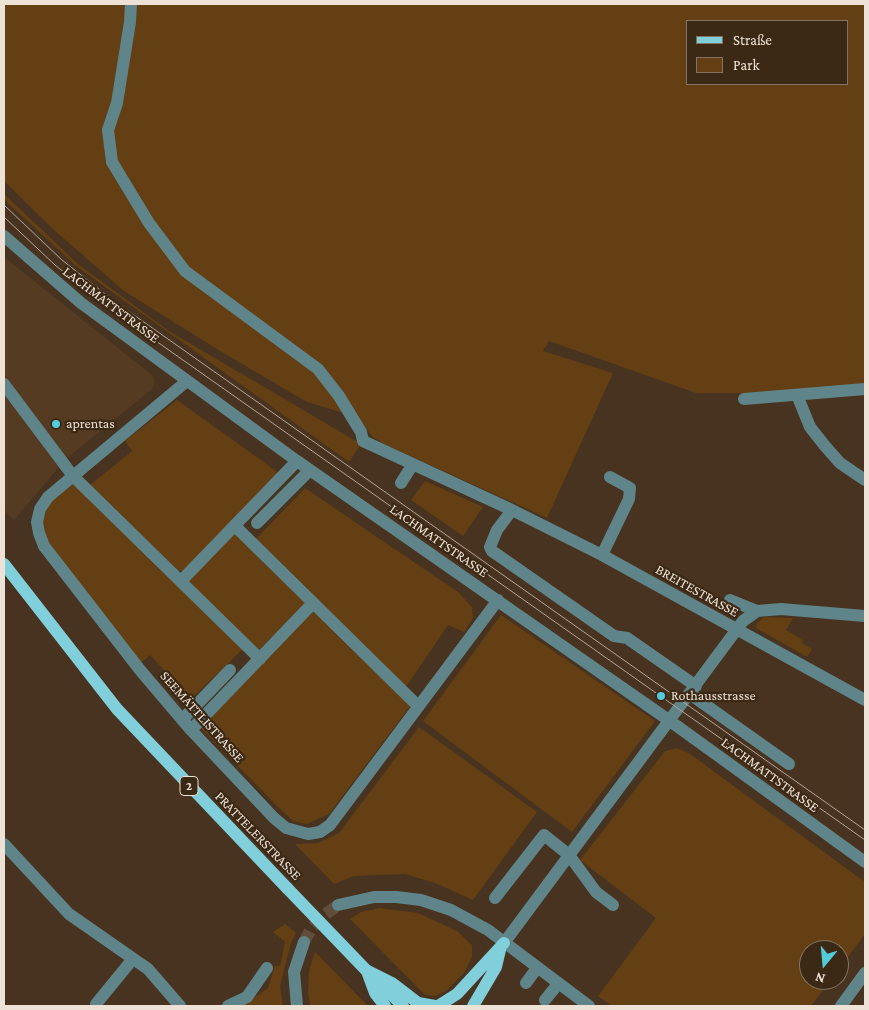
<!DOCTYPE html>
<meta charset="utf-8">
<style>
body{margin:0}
#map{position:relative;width:869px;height:1010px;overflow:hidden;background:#47331f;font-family:"Crimson Pro",serif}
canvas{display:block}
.frame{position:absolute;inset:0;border:5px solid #eee1d5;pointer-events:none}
.legend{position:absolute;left:686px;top:20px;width:162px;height:65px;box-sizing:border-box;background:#3c2915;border:1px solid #837362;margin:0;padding:6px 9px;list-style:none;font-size:15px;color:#eee1d5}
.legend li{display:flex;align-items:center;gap:10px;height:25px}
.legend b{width:25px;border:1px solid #837362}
.north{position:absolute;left:799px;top:940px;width:50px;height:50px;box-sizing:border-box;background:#3c2915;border:1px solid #837362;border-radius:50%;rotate:197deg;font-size:14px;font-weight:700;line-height:20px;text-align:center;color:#eee1d5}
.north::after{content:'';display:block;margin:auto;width:18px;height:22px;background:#53cbdb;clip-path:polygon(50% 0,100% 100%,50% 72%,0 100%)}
</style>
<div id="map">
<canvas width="869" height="1010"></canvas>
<div class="frame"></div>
<ul class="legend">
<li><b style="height:6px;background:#80cfda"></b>Straße</li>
<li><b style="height:14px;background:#633f13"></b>Park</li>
</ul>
<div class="north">N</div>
</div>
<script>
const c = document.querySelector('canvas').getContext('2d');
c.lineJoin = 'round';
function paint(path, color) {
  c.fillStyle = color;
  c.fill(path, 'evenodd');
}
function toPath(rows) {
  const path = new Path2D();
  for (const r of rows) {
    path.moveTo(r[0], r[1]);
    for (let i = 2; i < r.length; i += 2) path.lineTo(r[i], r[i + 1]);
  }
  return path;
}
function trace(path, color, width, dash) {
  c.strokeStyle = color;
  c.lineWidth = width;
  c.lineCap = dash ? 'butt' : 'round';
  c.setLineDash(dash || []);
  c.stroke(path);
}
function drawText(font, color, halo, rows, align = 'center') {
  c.font = font + ' "Crimson Pro",serif';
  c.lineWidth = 4.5;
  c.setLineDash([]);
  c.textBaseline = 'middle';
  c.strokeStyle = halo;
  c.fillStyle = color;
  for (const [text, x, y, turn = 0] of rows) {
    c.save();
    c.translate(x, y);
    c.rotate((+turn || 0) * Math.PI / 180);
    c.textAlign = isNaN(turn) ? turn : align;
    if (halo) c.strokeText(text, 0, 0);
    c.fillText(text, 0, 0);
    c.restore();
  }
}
paint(toPath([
 [4,257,152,375,155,381,152,389,66,459,14,520,4,510]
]), '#543b21');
paint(toPath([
 [4,4,865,4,865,386,744,399,739,393,696,393,549,341,543,351,613,373,547,518,384,444,373,437,357,417,307,402,220,351,124,291,54,230,4,181],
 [688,21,848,21,848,84,688,84],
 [4,194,78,264,169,331,361,444,349,462,76,266,9,204,4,198],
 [177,400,279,473,185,572,178,571,90,485,132,451,125,441],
 [425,481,483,507,463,536,411,500],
 [73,483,244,648,191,699,150,655,141,663,48,544,42,522,48,507,56,494],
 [305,488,458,592,472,607,473,618,464,632,448,625,406,687,411,705,329,814,307,824,293,821,277,806,201,728,320,603,255,540],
 [235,532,307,601,258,651,187,581],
 [501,615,655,721,572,832,423,721],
 [764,617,793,618,786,630,803,640,802,643,812,649,807,657,756,628,757,623],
 [419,727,537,812,473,900,435,883,405,874,354,876,334,884,295,844,318,843,339,833],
 [677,748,690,754,865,882,865,934,839,969,839,950,809,950,809,980,831,980,811,1006,612,1006,598,996,656,918,580,860,665,751],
 [380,908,418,913,457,931,472,945,472,957,464,973,446,991,435,996,425,995,350,919,361,912],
 [285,924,296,933,291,943,280,986,283,1006,243,1006,268,988,275,966,280,966,285,942,273,932],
 [315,952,327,964,368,1006,310,1006,308,993,309,971]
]), '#633f13');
trace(toPath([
 [304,942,311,929,323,916,338,905]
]), '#604d3a', 12, [12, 6]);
trace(toPath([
 [131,4,130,22,117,103,108,130,112,162,149,223,185,271,318,369,339,396,361,432,363,441,512,510,602,555,865,700],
 [4,236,81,303,297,461,670,721,865,862],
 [187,381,48,497,40,509,37,522,39,533,44,546,140,670,191,730,274,818,286,828,308,834,320,832,330,825,498,600],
 [4,384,73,476,260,659],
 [797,395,810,427,825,446,840,463,865,480],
 [744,399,865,389],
 [401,483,413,464],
 [512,510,497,530,490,547,492,551,614,636,627,638,696,686],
 [257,523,310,470],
 [235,526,418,706],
 [602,555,629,499,630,488,610,477],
 [181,581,297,461],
 [730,600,757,611],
 [690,694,789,764],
 [182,720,230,670],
 [191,730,313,603],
 [4,844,69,914,148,969,180,1006],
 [495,898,544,835,569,855,596,892,613,905],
 [338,905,374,897,396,897,421,900,451,910,488,930,589,1006],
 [504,943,743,621,757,611,781,609,865,616],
 [526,983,537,968],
 [545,1000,558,984],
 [96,1004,132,960],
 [228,1006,247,997,267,968],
 [297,1006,294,972,304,942],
 [841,1006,865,973]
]), '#5f8489', 12);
trace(toPath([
 [4,564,117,709,287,888],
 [366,970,392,983,418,1003,435,1006],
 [368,974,375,993,385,1006],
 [375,979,403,1006],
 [438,1006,457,994,504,943],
 [473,1006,496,967,500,950]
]), '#80cfda', 12);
trace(toPath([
 [4,205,62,260,114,301,865,830],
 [4,217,55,265,109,308,865,840]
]), '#b5a597', 1);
trace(toPath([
 [287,888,366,970]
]), '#80cfda', 12);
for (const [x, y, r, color] of [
 [56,424,5,"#53cbdb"],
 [661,696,5,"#53cbdb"]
]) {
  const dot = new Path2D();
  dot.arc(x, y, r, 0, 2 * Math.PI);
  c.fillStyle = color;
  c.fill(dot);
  trace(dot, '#3c2915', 2);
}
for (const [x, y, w] of [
 [189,786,18]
]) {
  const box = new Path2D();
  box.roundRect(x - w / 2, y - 9.5, w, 19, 4);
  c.fillStyle = '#3c2915';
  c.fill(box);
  trace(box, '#eee1d5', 1);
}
drawText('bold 12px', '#eee1d5', null, [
 ["2",189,786]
]);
drawText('14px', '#eee1d5', '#3c2915', [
 ["LACHMATTSTRASSE",111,305,37],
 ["LACHMATTSTRASSE",439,541,35],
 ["BREITESTRASSE",697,591,29],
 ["SEEMÄTTLISTRASSE",202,717,48],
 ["LACHMATTSTRASSE",770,775,36],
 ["PRATTELERSTRASSE",258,836,46]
]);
drawText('14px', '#eee1d5', '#3c2915', [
 ["aprentas",66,424],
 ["Rothausstrasse",671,696]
], 'left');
</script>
